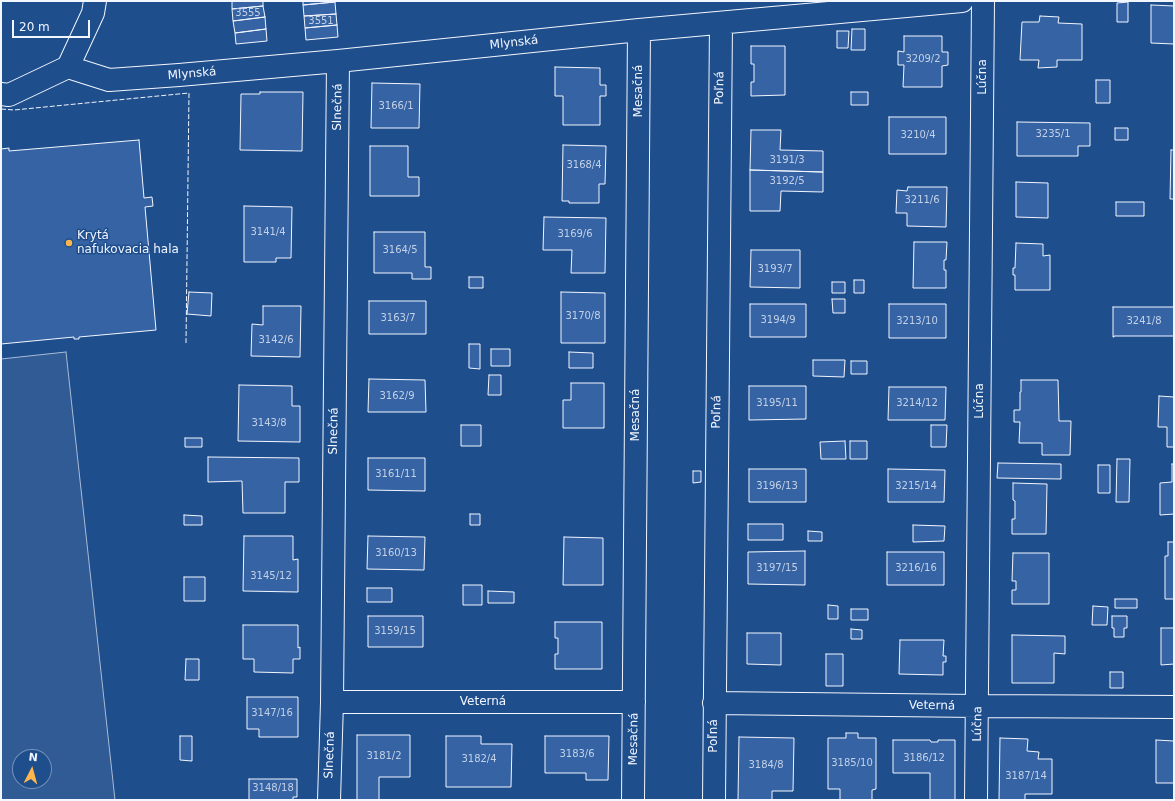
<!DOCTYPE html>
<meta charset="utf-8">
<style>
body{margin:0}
#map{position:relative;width:1175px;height:801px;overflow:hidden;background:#1f4e8c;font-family:"DejaVu Sans",sans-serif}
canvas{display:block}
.frame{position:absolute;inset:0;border:2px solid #f2f6ff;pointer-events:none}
.north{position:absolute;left:12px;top:749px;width:40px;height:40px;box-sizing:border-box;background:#1f4e8c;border:1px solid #7391ba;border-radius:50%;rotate:6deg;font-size:11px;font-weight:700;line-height:16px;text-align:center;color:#f2f6ff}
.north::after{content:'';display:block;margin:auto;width:14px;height:18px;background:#ffb74d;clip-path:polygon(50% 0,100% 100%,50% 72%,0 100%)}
.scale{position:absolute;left:12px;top:20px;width:78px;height:18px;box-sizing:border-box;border:2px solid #f2f6ff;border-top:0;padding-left:5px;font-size:12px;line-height:14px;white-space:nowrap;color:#f2f6ff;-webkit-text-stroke:3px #1f4e8c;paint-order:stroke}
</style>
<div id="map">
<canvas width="1175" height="801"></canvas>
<div class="frame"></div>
<div class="north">N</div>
<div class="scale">20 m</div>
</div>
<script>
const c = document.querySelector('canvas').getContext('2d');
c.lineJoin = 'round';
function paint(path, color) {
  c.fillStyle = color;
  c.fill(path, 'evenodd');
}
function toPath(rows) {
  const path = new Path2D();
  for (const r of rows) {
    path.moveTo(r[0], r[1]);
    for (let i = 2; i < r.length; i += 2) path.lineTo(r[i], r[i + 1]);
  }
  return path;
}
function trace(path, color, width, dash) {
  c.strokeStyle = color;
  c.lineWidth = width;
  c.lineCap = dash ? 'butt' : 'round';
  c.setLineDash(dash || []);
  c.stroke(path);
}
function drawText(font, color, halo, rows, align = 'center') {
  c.font = font + ' "DejaVu Sans",sans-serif';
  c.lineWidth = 3;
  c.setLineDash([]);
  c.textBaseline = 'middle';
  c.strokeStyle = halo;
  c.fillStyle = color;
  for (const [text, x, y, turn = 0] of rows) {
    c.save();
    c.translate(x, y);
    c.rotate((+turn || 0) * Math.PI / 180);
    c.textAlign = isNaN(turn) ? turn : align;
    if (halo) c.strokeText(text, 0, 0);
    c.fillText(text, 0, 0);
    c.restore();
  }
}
const green = toPath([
 [66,352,115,800,1,800,1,359,66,352],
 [20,757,44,757,44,781,20,781,20,757]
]);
paint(green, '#305b95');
trace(green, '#a8bbd7', 1);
const building = toPath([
 [232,1,263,1,263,6,232,9,232,1],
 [303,1,335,1,335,2,303,5,303,1],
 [335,2,336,14,304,16,303,5,335,2],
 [1128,2,1128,22,1117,22,1117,3,1128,2],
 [1151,5,1174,6,1174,44,1151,43,1151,5],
 [263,6,265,17,233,21,232,9,263,6],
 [336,14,337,25,305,28,304,16,336,14],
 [1040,16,1059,17,1058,23,1082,24,1082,60,1057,60,1057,67,1038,68,1039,60,1020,60,1022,22,1039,22,1040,16],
 [265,17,266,29,235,33,233,21,265,17],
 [337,25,338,37,306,40,305,28,337,25],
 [266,29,267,41,236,44,235,33,266,29],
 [852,29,865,29,865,50,851,50,852,29],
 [837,31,849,31,848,48,837,48,837,31],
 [904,36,942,36,942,52,948,52,948,65,942,66,942,87,903,87,904,65,898,65,898,51,904,52,904,36],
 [751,46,785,46,785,95,751,96,751,82,754,82,754,64,751,64,751,46],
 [555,67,600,68,600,85,606,85,606,96,600,96,600,125,563,125,563,96,555,96,555,67],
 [1096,80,1110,80,1110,103,1096,103,1096,80],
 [372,83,420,84,419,128,371,128,372,83],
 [260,92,303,92,302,151,240,150,241,94,260,94,260,92],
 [851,92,868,92,868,105,851,105,851,92],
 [889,117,946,117,946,154,889,154,889,117],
 [1017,122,1090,123,1090,146,1078,146,1078,156,1017,156,1017,122],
 [1115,128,1128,128,1128,140,1115,140,1115,128],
 [751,130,781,130,780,150,823,151,823,172,750,170,751,130],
 [139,140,144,198,152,197,153,206,145,207,156,330,79,337,79,339,74,339,74,337,1,344,1,149,9,148,9,151,139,140],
 [563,145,606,146,605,184,599,184,599,203,569,203,569,201,562,201,563,145],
 [370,146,408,146,408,177,419,177,419,196,370,196,370,146],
 [1171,150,1174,150,1174,199,1170,199,1171,150],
 [750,170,823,172,823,192,781,191,780,211,750,211,750,170],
 [1016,182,1048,183,1048,218,1016,217,1016,182],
 [908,187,947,187,946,227,907,226,907,213,896,213,897,190,907,191,908,187],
 [1116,202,1144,202,1144,216,1116,216,1116,202],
 [244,206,292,207,291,258,276,258,276,262,244,262,244,206],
 [544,217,606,218,605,273,571,273,572,250,543,250,544,217],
 [374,232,425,232,425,267,431,267,431,279,412,279,412,273,374,273,374,232],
 [914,242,947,242,946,260,944,260,944,270,946,270,946,288,913,288,914,242],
 [1016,243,1043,244,1043,256,1050,255,1050,290,1015,290,1015,275,1013,275,1013,268,1015,268,1016,243],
 [751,250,800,250,800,288,750,287,751,250],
 [469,277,483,277,483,288,469,288,469,277],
 [854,280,864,280,864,293,854,293,854,280],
 [832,282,845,282,845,293,832,293,832,282],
 [189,292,212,293,211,316,187,314,189,292],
 [561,292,605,293,605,343,561,343,561,292],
 [832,299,845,299,845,313,833,313,832,299],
 [369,301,426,301,426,334,369,334,369,301],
 [750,304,806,304,806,337,750,337,750,304],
 [889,304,946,304,946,338,889,338,889,304],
 [263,306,301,306,300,357,251,356,252,324,263,325,263,306],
 [1113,307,1174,307,1174,336,1114,336,1114,337,1113,337,1113,307],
 [469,344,480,344,480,369,469,368,469,344],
 [491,349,510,349,510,366,491,366,491,349],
 [569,352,593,353,593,368,569,368,569,352],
 [813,360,845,360,844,377,813,376,813,360],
 [851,361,867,361,867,374,851,374,851,361],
 [489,375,501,375,501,395,488,395,489,375],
 [369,379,425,380,426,412,368,412,369,379],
 [1021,380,1058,380,1059,421,1071,421,1070,455,1042,455,1042,443,1019,443,1020,422,1014,422,1014,410,1020,410,1020,392,1021,392,1021,380],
 [571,383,604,383,604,428,563,428,563,400,571,400,571,383],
 [239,385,292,386,292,406,300,406,300,442,238,441,239,385],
 [749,386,806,386,806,419,749,420,749,386],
 [889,387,946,387,945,420,888,420,889,387],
 [1159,396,1174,397,1174,447,1167,447,1167,427,1158,427,1159,396],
 [461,425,481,425,481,446,461,446,461,425],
 [931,425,947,425,946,447,931,447,931,425],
 [185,438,202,438,202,447,185,447,185,438],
 [845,441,846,459,821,459,820,442,845,441],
 [850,441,867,441,867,459,850,459,850,441],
 [208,457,299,458,299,482,285,482,285,513,243,513,242,481,208,482,208,457],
 [368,458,425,458,425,491,368,490,368,458],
 [1117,459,1130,459,1129,502,1116,502,1117,459],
 [998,463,1061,464,1061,479,997,478,998,463],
 [1172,464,1174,464,1174,514,1160,515,1160,483,1172,482,1172,464],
 [1098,465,1110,465,1110,493,1098,493,1098,465],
 [749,469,806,469,806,502,749,502,749,469],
 [888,469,945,470,944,502,888,502,888,469],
 [693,471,701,471,701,482,693,483,693,471],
 [1013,483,1047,484,1046,534,1012,534,1012,519,1015,519,1015,501,1013,500,1013,483],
 [470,514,480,514,480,525,470,525,470,514],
 [184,515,202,516,202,525,184,525,184,515],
 [748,524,783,524,783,540,748,540,748,524],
 [913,525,945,526,944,541,913,542,913,525],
 [808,531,822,532,822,541,808,541,808,531],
 [244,536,293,536,293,560,298,559,298,592,243,591,244,536],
 [368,536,425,537,424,570,367,569,368,536],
 [564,537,603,538,603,585,563,585,564,537],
 [1168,542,1174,542,1174,599,1165,599,1165,556,1168,556,1168,542],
 [805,551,805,585,748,584,748,552,805,551],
 [887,552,944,552,944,585,887,585,887,552],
 [1013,553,1049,553,1049,604,1012,604,1012,590,1016,590,1016,581,1012,581,1013,553],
 [184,577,205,577,205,601,184,601,184,577],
 [463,585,482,585,482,605,463,605,463,585],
 [367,588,392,588,392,602,367,602,367,588],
 [488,591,514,592,514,603,488,603,488,591],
 [1115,599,1137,599,1137,608,1115,608,1115,599],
 [828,605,838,606,838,619,828,619,828,605],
 [1093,606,1108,607,1107,625,1092,625,1093,606],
 [851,609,868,609,868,620,851,620,851,609],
 [368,616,423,616,423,647,368,647,368,616],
 [1112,616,1127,616,1127,628,1124,628,1124,637,1114,637,1114,628,1112,628,1112,616],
 [555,622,602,622,602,669,555,669,555,654,558,654,558,638,555,638,555,622],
 [243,625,298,625,298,648,300,647,300,659,293,659,293,673,254,672,254,659,243,659,243,625],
 [1161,628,1174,628,1174,664,1161,665,1161,628],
 [851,629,862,630,862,639,851,639,851,629],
 [747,633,781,633,781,665,747,664,747,633],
 [1012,635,1065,636,1065,654,1054,653,1054,683,1012,683,1012,635],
 [900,640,944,640,943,656,946,656,946,662,943,662,943,675,899,674,900,640],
 [826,654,843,654,843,686,826,686,826,654],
 [186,659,199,659,199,680,185,680,186,659],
 [1110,672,1123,672,1123,688,1110,688,1110,672],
 [247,697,298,697,298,737,259,737,259,729,247,729,247,697],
 [846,733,858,733,858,738,876,738,876,789,872,790,872,800,840,800,840,789,828,789,828,738,846,738,846,733],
 [357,735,410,735,410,777,379,777,379,800,357,800,357,735],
 [180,736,192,736,192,761,180,760,180,736],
 [446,736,481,736,481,744,512,744,511,787,446,787,446,736],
 [545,736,609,736,608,780,586,780,586,773,545,773,545,736],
 [739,737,794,738,793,791,772,791,772,800,738,800,739,737],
 [1000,738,1028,739,1027,751,1039,752,1038,759,1052,759,1052,794,1025,794,1025,800,999,800,1000,738],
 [893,740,930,740,931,742,938,742,938,740,955,740,955,800,930,800,930,773,893,773,893,740],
 [1156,740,1174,741,1174,783,1156,783,1156,740],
 [249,779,297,779,297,797,293,797,293,800,249,800,249,779]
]);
paint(building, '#3563a3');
trace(building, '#f2f6ff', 1);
const minor = toPath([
 [68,67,109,80,179,75,338,61,639,30,962,1],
 [1,94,9,95,68,67,93,13,95,1],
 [332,702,634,702],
 [714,703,978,706,1174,707],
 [329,800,332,702,338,61],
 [633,800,639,30],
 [714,800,721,24],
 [976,800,983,1]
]);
trace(minor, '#f2f6ff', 24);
trace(minor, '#1f4e8c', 22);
trace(toPath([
 [1,109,14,110,189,93,186,343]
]), '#f2f6ff', 1, [5, 2]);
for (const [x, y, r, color] of [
 [69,243,4,"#ffb74d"]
]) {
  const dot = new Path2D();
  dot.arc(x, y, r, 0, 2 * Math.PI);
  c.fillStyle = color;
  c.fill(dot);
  trace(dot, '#1f4e8c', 1.5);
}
drawText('10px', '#c3d1e8', null, [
 ["3555",248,13],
 ["3551",321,21],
 ["3209/2",923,59],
 ["3166/1",396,106],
 ["3235/1",1053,134],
 ["3210/4",918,135],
 ["3191/3",787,160],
 ["3168/4",584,165],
 ["3192/5",787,181],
 ["3211/6",922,200],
 ["3141/4",268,232],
 ["3169/6",575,234],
 ["3164/5",400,250],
 ["3193/7",775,269],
 ["3170/8",583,316],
 ["3163/7",398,318],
 ["3194/9",778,320],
 ["3213/10",917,321],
 ["3241/8",1144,321],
 ["3142/6",276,340],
 ["3162/9",397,396],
 ["3195/11",777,403],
 ["3214/12",917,403],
 ["3143/8",269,423],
 ["3161/11",396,474],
 ["3196/13",777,486],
 ["3215/14",916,486],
 ["3160/13",396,553],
 ["3197/15",777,568],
 ["3216/16",916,568],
 ["3145/12",271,576],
 ["3159/15",395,631],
 ["3147/16",272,713],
 ["3183/6",577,754],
 ["3181/2",384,756],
 ["3186/12",924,758],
 ["3182/4",479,759],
 ["3185/10",852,763],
 ["3184/8",766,765],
 ["3187/14",1026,776],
 ["3148/18",273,788]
]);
drawText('12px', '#f2f6ff', '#1f4e8c', [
 ["Mlynská",514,43,-6],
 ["Mlynská",192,74,-5],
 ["Lúčna",983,77,-90],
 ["Poľná",720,88,-89],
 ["Mesačná",639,91,-90],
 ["Slnečná",338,107,-89],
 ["Lúčna",980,401,-90],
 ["Poľná",717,412,-89],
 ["Mesačná",636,415,-90],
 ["Slnečná",334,431,-89],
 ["Veterná",483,702],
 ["Veterná",932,706,1],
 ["Lúčna",978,724,-89],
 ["Poľná",714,736,-90],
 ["Mesačná",634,739,-89],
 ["Slnečná",330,755,-88]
]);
drawText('12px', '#f2f6ff', '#1f4e8c', [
 ["Krytá",77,236],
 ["nafukovacia hala",77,250]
], 'left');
</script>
